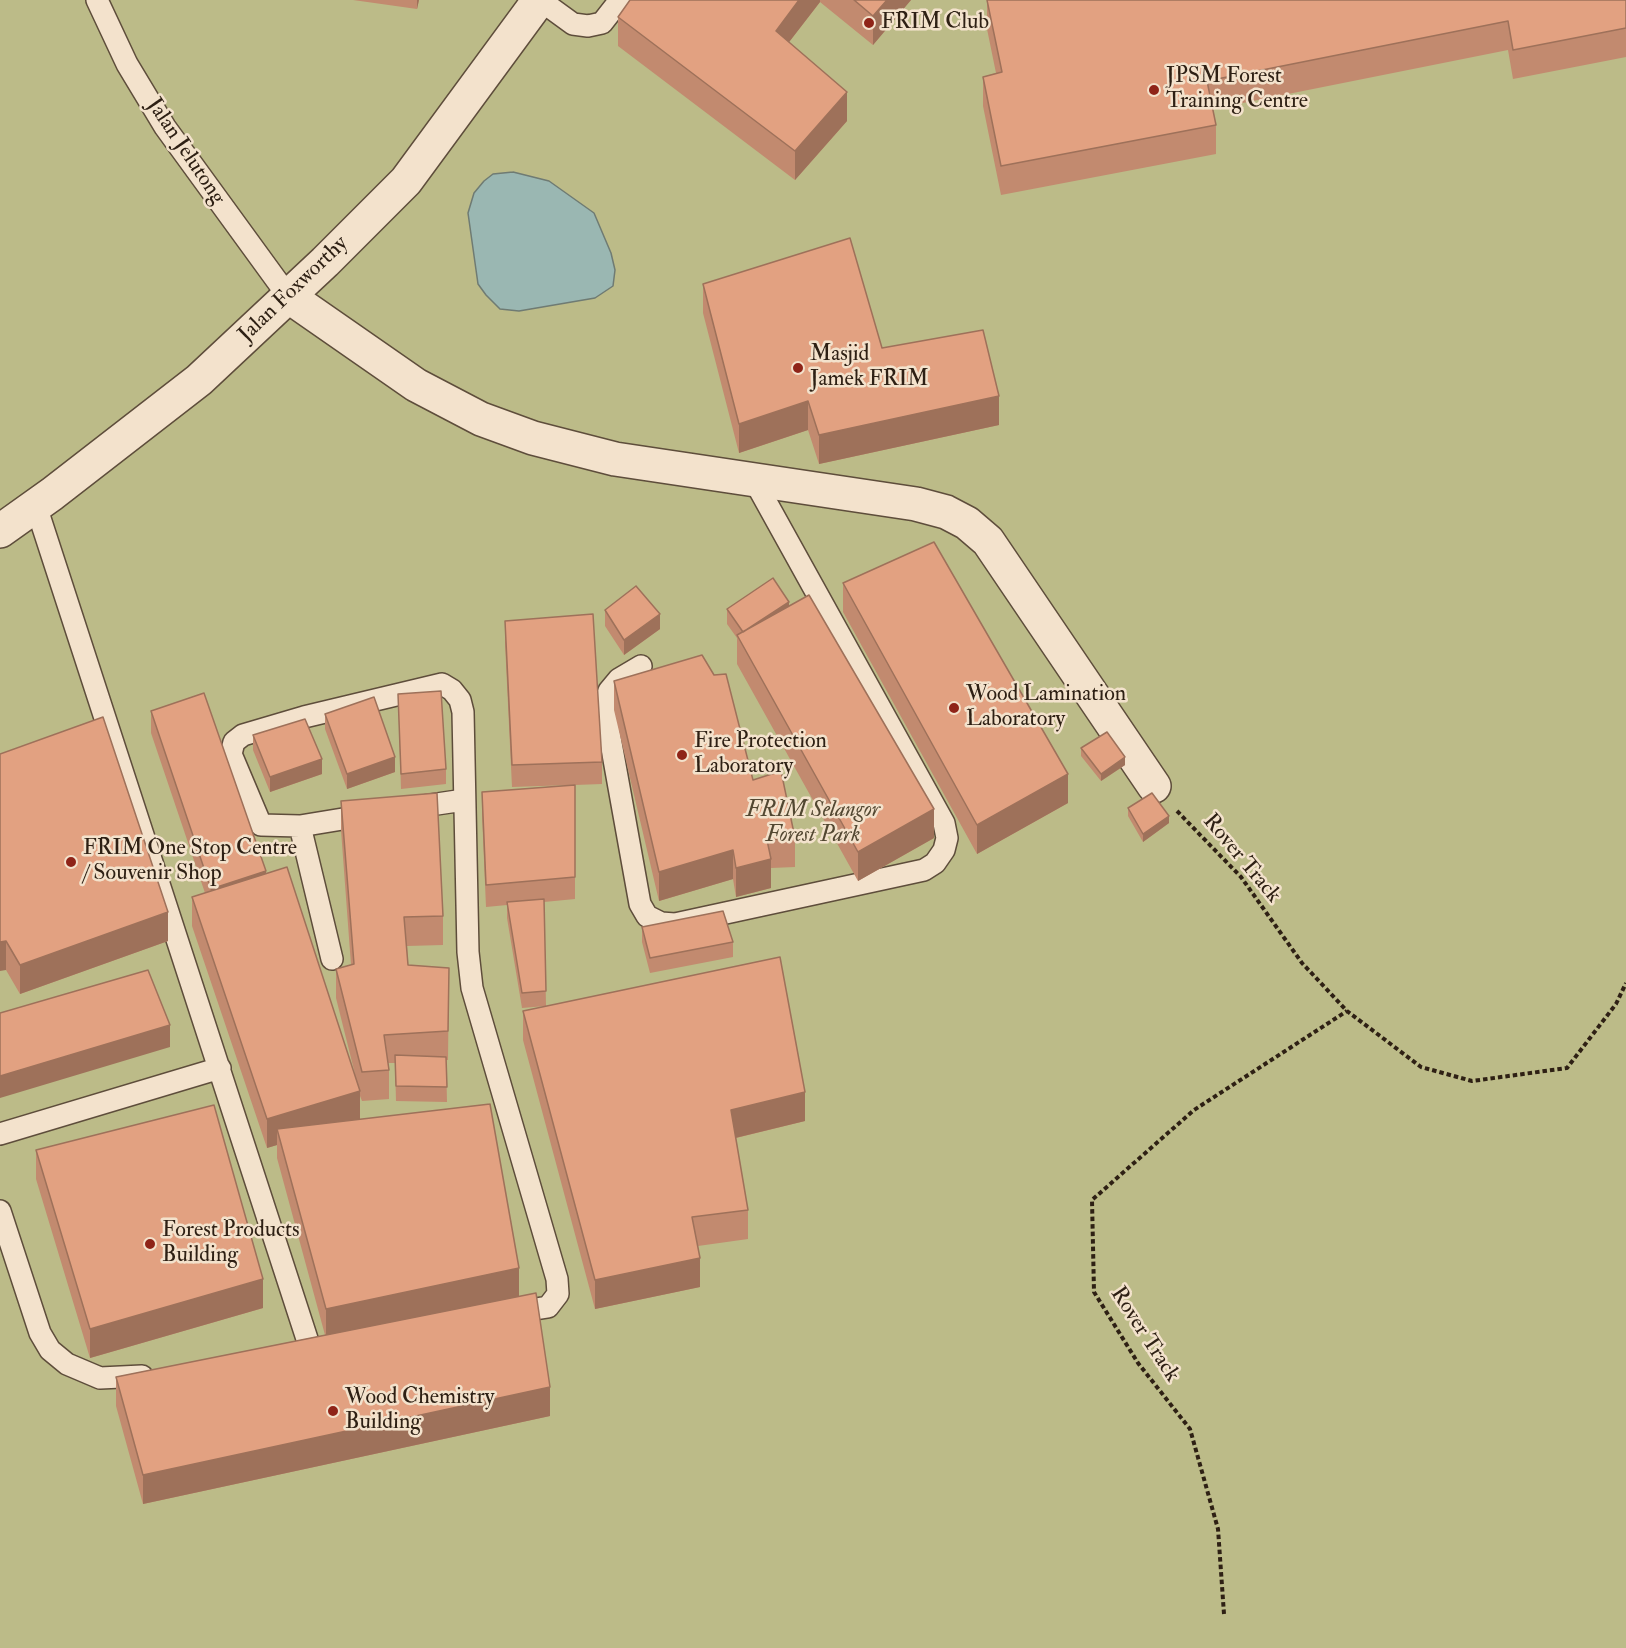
<!DOCTYPE html>
<style>
body{margin:0}
canvas{display:block;background:#ecd3b0}
</style>
<canvas width="1626" height="1648"></canvas>
<script>
const c = document.querySelector('canvas').getContext('2d');
c.lineJoin = 'round';
function paint(path, color) {
  c.fillStyle = color;
  c.fill(path, 'evenodd');
}
function toPath(rows) {
  const path = new Path2D();
  for (const r of rows) {
    path.moveTo(r[0], r[1]);
    for (let i = 2; i < r.length; i += 2) path.lineTo(r[i], r[i + 1]);
  }
  return path;
}
function trace(path, color, width, dash) {
  c.strokeStyle = color;
  c.lineWidth = width;
  c.lineCap = dash ? 'butt' : 'round';
  c.setLineDash(dash || []);
  c.stroke(path);
}
function drawText(font, color, halo, rows, align = 'center') {
  c.font = font + ' "IM FELL Double Pica",serif';
  c.lineWidth = 5;
  c.setLineDash([]);
  c.textBaseline = 'middle';
  c.strokeStyle = halo;
  c.fillStyle = color;
  for (const [text, x, y, turn = 0] of rows) {
    c.save();
    c.translate(x, y);
    c.rotate((+turn || 0) * Math.PI / 180);
    c.textAlign = isNaN(turn) ? turn : align;
    if (halo) c.strokeText(text, 0, 0);
    c.fillText(text, 0, 0);
    c.restore();
  }
}
paint(toPath([
 [0,0,1626,0,1626,1648,0,1648]
]), '#bcbb88');
const water = toPath([
 [513,172,549,181,594,213,611,253,615,270,613,286,595,298,519,311,500,309,486,295,478,284,468,213,474,193,484,181,493,174,513,172]
]);
paint(water, '#9ab7b2');
trace(water, '#6f7b73', 1.5);
const service = toPath([
 [97,0,127,64,165,127,288,296],
 [540,0,573,24,588,26,602,23,620,0],
 [36,506,309,1345],
 [641,666,619,679,609,691,604,704,640,904,647,916,661,923,675,924,924,870,935,863,944,850,947,838,944,823,754,480],
 [410,808,464,800],
 [367,815,300,826,261,825,231,754,234,742,243,735,304,717,442,684,452,690,460,700,463,712,468,952,472,988,557,1279,558,1294,548,1307,510,1313],
 [300,826,332,959],
 [0,1134,220,1068],
 [0,1211,40,1333,50,1350,67,1364,100,1378,142,1376]
]);
const minor = toPath([
 [288,296,416,385,481,419,533,438,615,459,916,504,946,512,967,523,988,541,1154,786],
 [0,531,52,494,199,380,325,262,406,181,539,0]
]);
trace(service, '#5e4d3b', 24);
trace(minor, '#5e4d3b', 36);
trace(toPath([
 [1177,811,1241,877,1302,963,1347,1011,1421,1067,1472,1081,1567,1068,1616,1004,1626,983],
 [1224,1614,1218,1529,1190,1429,1138,1363,1094,1292,1092,1200,1194,1110,1347,1011]
]), '#2e2014', 4, [4.5, 3]);
trace(service, '#f3e2cc', 21);
trace(minor, '#f3e2cc', 33);
paint(toPath([
 [353,0,419,0,417,9],
 [630,0,911,0,873,45,820,2,789,42,847,121,795,180,618,46,618,17],
 [987,0,1626,0,1626,57,1513,79,1508,50,1213,109,1216,125,1216,154,1001,195,983,106,983,77,996,73,987,29],
 [703,284,882,348,999,425,819,464,808,430,739,453,703,313],
 [843,583,1068,803,977,854,843,612],
 [789,606,934,838,858,881,737,664,737,638,727,624,727,609],
 [605,610,660,629,624,655,605,626],
 [505,621,602,762,602,784,575,785,575,899,544,902,546,1006,522,1008,507,918,507,905,486,907,482,814,482,792,571,785,512,787,505,643],
 [614,681,753,780,795,838,795,867,771,868,771,888,736,897,733,879,659,901,614,710],
 [398,694,446,769,446,784,401,789],
 [151,711,266,874,355,1074,336,998,336,969,351,965,341,830,341,801,443,916,443,945,407,946,408,965,449,968,448,1060,446,1060,447,1102,396,1101,395,1063,388,1063,389,1070,389,1099,362,1101,360,1096,360,1119,519,1297,550,1416,143,1504,116,1406,116,1377,325,1335,277,1158,277,1145,267,1148,192,926,192,897,205,893,151,733],
 [325,714,395,772,347,789,325,729],
 [253,735,322,774,270,792,253,750],
 [1081,748,1125,765,1101,781,1081,756],
 [0,754,168,941,20,994,6,970],
 [1128,808,1169,823,1143,842,1128,816],
 [642,927,733,942,733,957,650,973,642,942],
 [523,1011,805,1121,736,1138,748,1210,748,1239,698,1246,700,1287,595,1309,523,1040],
 [36,1150,263,1308,90,1358,36,1179]
]), '#c28a6f');
paint(toPath([
 [417,0,419,0,417,9],
 [799,0,820,0,820,2,776,59,776,31],
 [887,0,911,0,873,45,873,16],
 [847,92,847,121,795,180,795,151],
 [999,396,999,425,819,464,819,435],
 [808,401,808,430,739,453,739,424],
 [789,602,789,617,744,633],
 [660,614,660,629,624,655,624,640],
 [395,757,395,772,347,789,347,774],
 [1125,757,1125,765,1101,781,1101,774],
 [322,759,322,774,270,792,270,777],
 [1068,774,1068,803,977,854,977,825],
 [934,809,934,838,858,881,858,852],
 [1169,816,1169,823,1143,842,1143,834],
 [733,850,733,879,659,901,659,872],
 [771,859,771,888,736,897,736,868],
 [266,871,266,893,211,911,211,889],
 [168,912,168,941,20,994,20,965],
 [6,941,6,970,0,971,0,942],
 [170,1025,170,1047,0,1098,0,1076],
 [360,1091,360,1120,277,1129,277,1145,267,1148,267,1119],
 [805,1092,805,1121,731,1139,731,1110],
 [700,1258,700,1287,595,1309,595,1280],
 [519,1268,519,1297,326,1338,326,1309],
 [263,1279,263,1308,90,1358,90,1329],
 [550,1387,550,1416,143,1504,143,1475]
]), '#9e715a');
const building = toPath([
 [630,0,799,0,776,31,847,92,795,151,618,17,630,0],
 [854,0,887,0,873,16,854,0],
 [987,0,1626,0,1626,28,1513,50,1508,21,1207,81,1216,125,1001,166,983,77,1002,72,987,0],
 [850,238,882,348,983,330,999,396,819,435,808,401,739,424,703,284,850,238],
 [934,542,1068,774,977,825,843,583,934,542],
 [773,578,789,602,743,632,727,609,773,578],
 [636,586,660,614,624,640,605,610,636,586],
 [809,595,934,809,858,852,737,635,809,595],
 [593,614,602,762,512,765,505,621,593,614],
 [702,655,714,675,726,674,753,780,781,771,795,838,767,840,771,859,736,868,733,850,659,872,614,681,702,655],
 [441,691,446,769,401,774,398,694,441,691],
 [204,693,266,871,211,889,151,711,204,693],
 [374,697,395,757,347,774,325,714,374,697],
 [103,717,168,912,20,965,6,941,0,942,0,754,103,717],
 [305,719,322,759,270,777,253,735,305,719],
 [1107,732,1125,757,1101,774,1081,748,1107,732],
 [575,785,575,877,486,885,482,792,575,785],
 [437,793,443,916,404,917,408,965,449,968,448,1031,384,1035,389,1070,362,1072,336,969,354,964,341,801,437,793],
 [1152,793,1169,816,1143,834,1128,808,1152,793],
 [287,867,360,1091,267,1119,192,897,287,867],
 [544,899,546,991,522,993,507,902,544,899],
 [723,911,733,942,650,958,642,927,723,911],
 [780,957,805,1092,731,1110,748,1210,692,1217,700,1258,595,1280,523,1011,780,957],
 [148,970,170,1025,0,1076,0,1013,148,970],
 [395,1055,446,1057,447,1087,396,1086,395,1055],
 [490,1104,519,1268,326,1309,277,1129,490,1104],
 [214,1105,263,1279,90,1329,36,1150,214,1105],
 [536,1293,550,1387,143,1475,116,1377,536,1293]
]);
paint(building, '#e2a181');
trace(building, '#9e715a', 1.5);
for (const [x, y, r, color] of [
 [869,23,6,"#8f2418"],
 [1154,90,6,"#8f2418"],
 [798,368,6,"#8f2418"],
 [954,708,6,"#8f2418"],
 [682,755,6,"#8f2418"],
 [71,862,6,"#8f2418"],
 [150,1244,6,"#8f2418"],
 [333,1411,6,"#8f2418"]
]) {
  const dot = new Path2D();
  dot.arc(x, y, r, 0, 2 * Math.PI);
  c.fillStyle = color;
  c.fill(dot);
  trace(dot, '#f3e2cc', 2);
}
drawText('22px', '#2e2014', '#f3e2cc', [
 ["FRIM Club",881,23],
 ["JPSM Forest",1166,77],
 ["Training Centre",1166,102],
 ["Masjid",810,355],
 ["Jamek FRIM",810,380],
 ["Wood Lamination",966,695],
 ["Laboratory",966,720],
 ["Fire Protection",694,742],
 ["Laboratory",694,767],
 ["FRIM One Stop Centre",83,849],
 ["/ Souvenir Shop",83,874],
 ["Forest Products",162,1231],
 ["Building",162,1256],
 ["Wood Chemistry",345,1398],
 ["Building",345,1423]
], 'left');
drawText('22px', '#2e2014', '#f3e2cc', [
 ["Jalan Jelutong",185,152,56],
 ["Jalan Foxworthy",294,290,-44],
 ["Rover Track",1241,859,50],
 ["Rover Track",1144,1335,57]
]);
drawText('italic 22px', '#524731', '#f3e2cc', [
 ["FRIM Selangor",813,811],
 ["Forest Park",813,836]
]);
</script>
